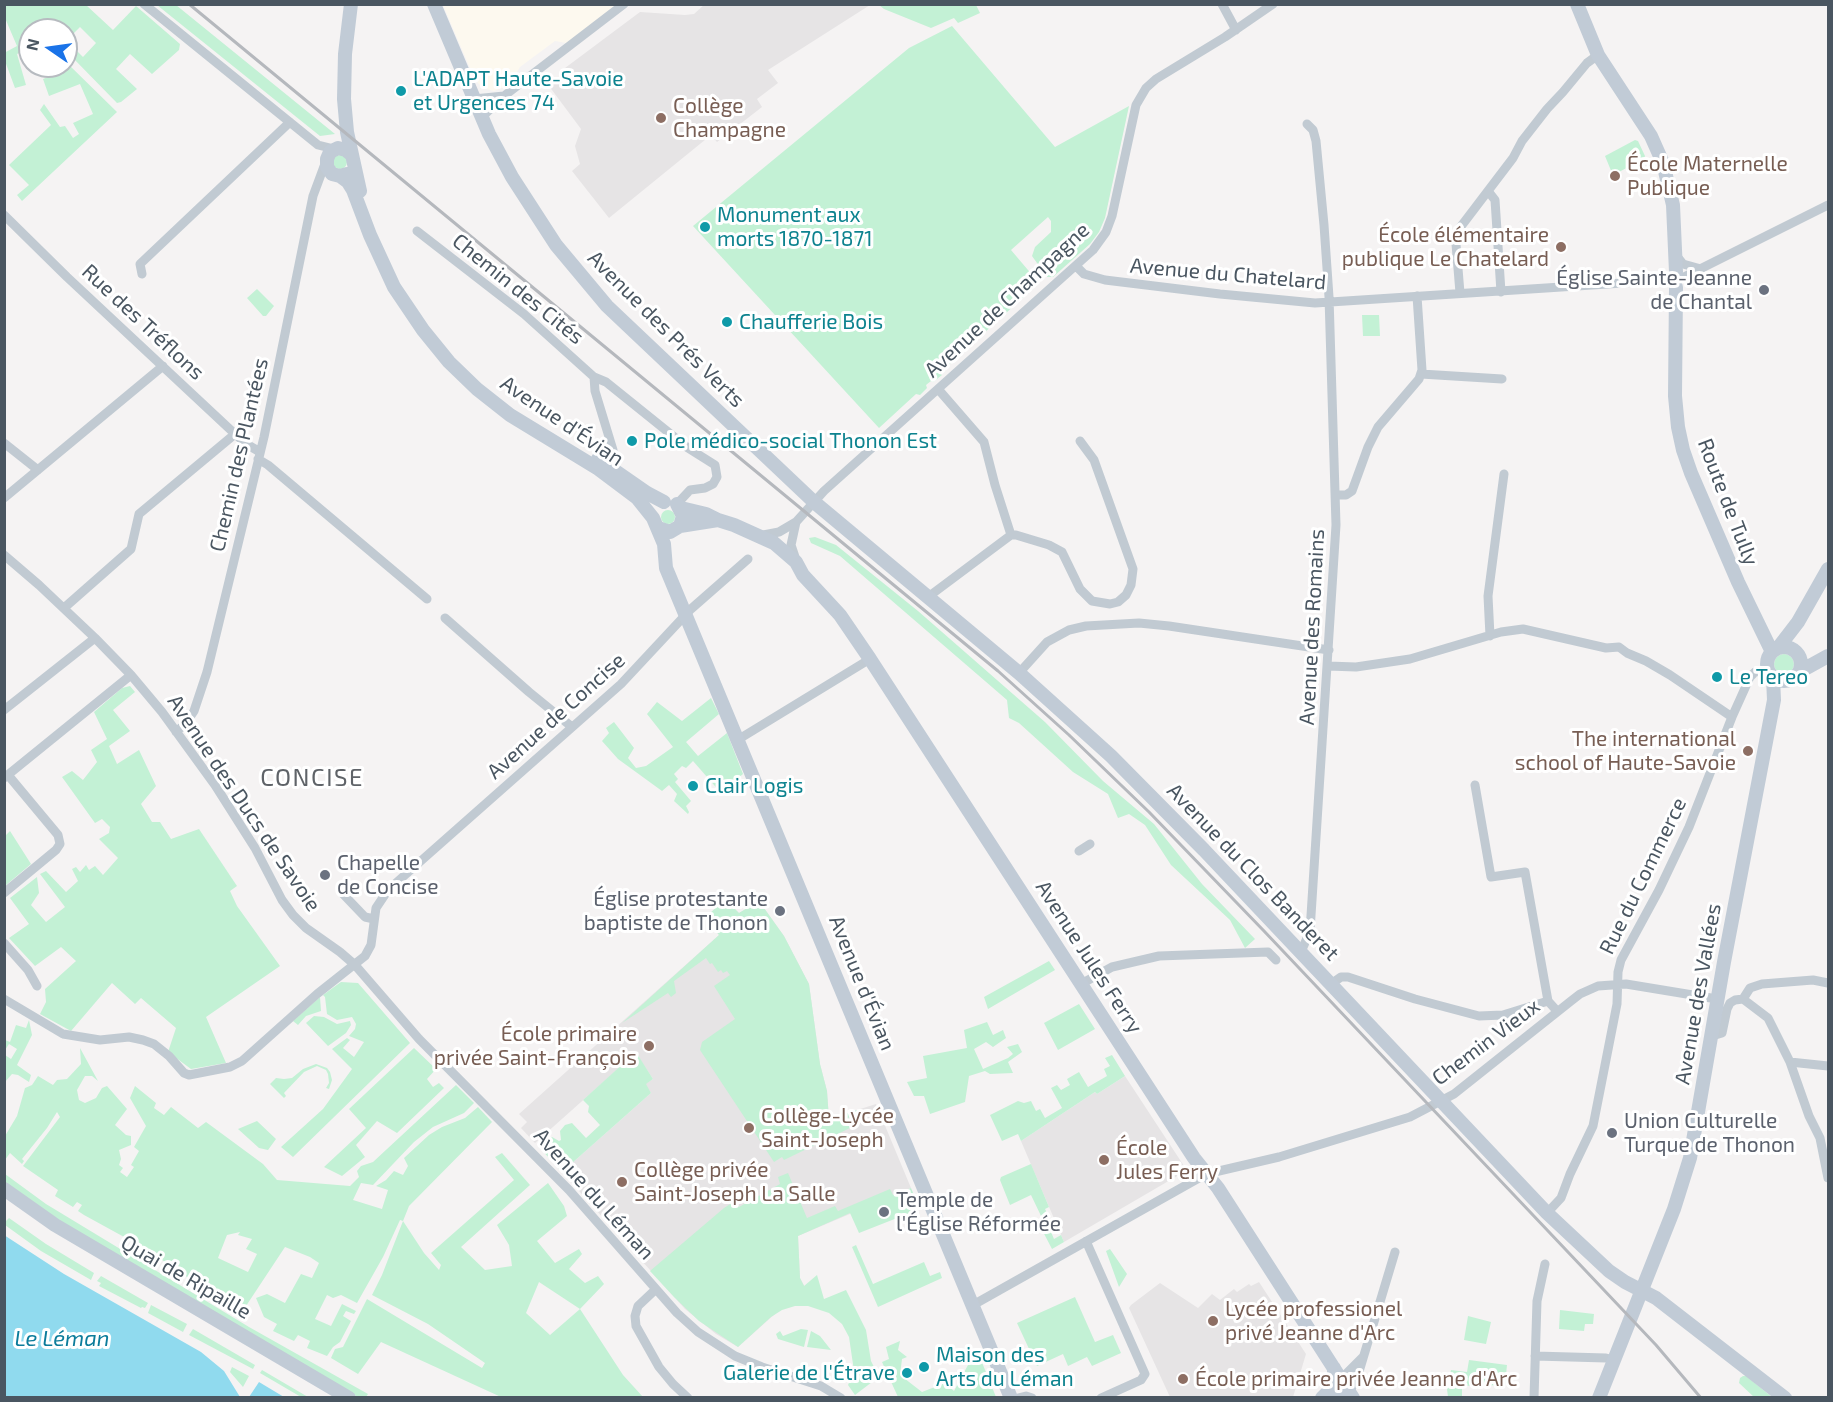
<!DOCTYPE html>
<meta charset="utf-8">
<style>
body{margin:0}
#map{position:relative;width:1833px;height:1402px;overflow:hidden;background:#f5f3f3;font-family:"Exo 2",sans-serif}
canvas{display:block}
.frame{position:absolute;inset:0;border:6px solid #4a5661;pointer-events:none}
.north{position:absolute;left:18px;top:18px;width:60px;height:60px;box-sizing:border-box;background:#fff;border:2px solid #b7bbc0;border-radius:50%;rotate:283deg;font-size:16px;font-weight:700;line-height:24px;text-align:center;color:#4a5661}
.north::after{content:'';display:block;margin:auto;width:21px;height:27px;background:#1a73e8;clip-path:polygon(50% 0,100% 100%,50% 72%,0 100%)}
</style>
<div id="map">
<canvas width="1833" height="1402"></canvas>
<div class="frame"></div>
<div class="north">N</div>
</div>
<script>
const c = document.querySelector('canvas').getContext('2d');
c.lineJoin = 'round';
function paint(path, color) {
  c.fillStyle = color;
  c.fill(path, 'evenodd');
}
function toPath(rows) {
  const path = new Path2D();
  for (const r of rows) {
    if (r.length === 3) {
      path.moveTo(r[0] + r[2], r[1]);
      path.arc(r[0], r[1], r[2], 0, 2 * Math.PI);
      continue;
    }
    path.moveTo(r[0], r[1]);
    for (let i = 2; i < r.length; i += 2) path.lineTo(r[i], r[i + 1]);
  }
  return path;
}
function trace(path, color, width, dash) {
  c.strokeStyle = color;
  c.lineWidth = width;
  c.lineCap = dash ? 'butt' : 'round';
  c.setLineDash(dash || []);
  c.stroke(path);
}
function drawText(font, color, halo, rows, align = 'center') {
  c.font = font + ' "Exo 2",sans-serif';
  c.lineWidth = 6;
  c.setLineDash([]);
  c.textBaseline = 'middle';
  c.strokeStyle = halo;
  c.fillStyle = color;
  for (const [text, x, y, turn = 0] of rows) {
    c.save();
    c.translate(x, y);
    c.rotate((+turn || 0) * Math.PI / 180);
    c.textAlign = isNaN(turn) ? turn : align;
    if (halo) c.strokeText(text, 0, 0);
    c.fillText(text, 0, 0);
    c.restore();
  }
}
paint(toPath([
 [443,5,624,5,572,44,555,41,520,67,509,85,494,91,483,88,475,80]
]), '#fdf9ef');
paint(toPath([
 [705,4,870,5,768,70,778,83,757,99,762,107,717,142,711,135,609,218,572,171,580,164,575,146,581,129,549,86,563,75,565,68,640,12,685,15,694,14],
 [725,899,739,913,759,901,784,936,809,984,820,1064,827,1091,829,1119,876,1104,911,1188,798,1236,800,1278,805,1287,738,1347,716,1334,685,1309,562,1172,651,1093,645,1084,653,1079,636,1053,535,1143,521,1128,527,1122,519,1114,719,935,705,918],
 [1125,1076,1184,1166,1184,1172,1064,1242,1021,1141,1095,1092,1097,1094],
 [1259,1282,1306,1354,1293,1397,1170,1397,1129,1308,1131,1305,1160,1283,1198,1308,1212,1294,1220,1300,1234,1289,1237,1292,1249,1284,1251,1286]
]), '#e6e4e5');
paint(toPath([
 [5,4,86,5,113,30,136,6,180,44,179,50,152,74,130,54,116,69,137,89,121,102,117,103,72,57,71,49,73,47,83,57,96,43,80,27,66,41,66,30,30,30,30,48,17,54,26,85,15,88,5,61,4,53,17,46,5,18],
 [888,4,976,5,980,13,958,23,954,18,931,28,884,9,879,5,884,6],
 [157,5,176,5,335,134,320,136],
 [952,26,1055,147,1129,106,1105,218,1099,232,1090,244,1053,277,1047,277,1032,256,1035,247,1051,232,1051,221,1048,217,1011,250,1039,283,940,373,942,375,933,382,931,381,926,385,927,388,920,395,916,394,879,428,693,226,909,48],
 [66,62,117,112,22,201,17,195,29,185,9,165,51,125,40,110,44,104,60,127,65,126,73,138,79,134,73,123,93,114,80,84,49,96,43,79,53,75,49,66,66,66],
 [1635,140,1638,141,1645,156,1644,159,1615,174,1612,173,1605,156],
 [340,162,7],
 [257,289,274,306,266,316,263,316,247,298],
 [1362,315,1379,315,1380,336,1363,336],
 [668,517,7],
 [815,537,836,545,918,611,1045,722,1103,781,1154,824,1202,884,1255,939,1245,948,1230,920,1171,865,1145,825,1129,814,1118,818,1108,794,1073,772,1019,723,1009,718,1007,700,840,556,811,543,809,538],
 [1784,664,10],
 [130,686,135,692,113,710,130,731,109,746,117,764,139,750,156,786,141,804,152,822,160,822,171,839,199,829,237,886,230,891,237,906,280,966,206,1017,226,1063,191,1069,168,1052,176,1028,141,998,135,1004,112,983,71,1031,40,1014,46,1002,45,989,76,961,61,947,35,966,9,938,29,924,10,898,37,877,39,893,31,905,46,922,65,907,40,874,46,871,66,892,78,881,72,869,76,867,80,872,86,865,89,870,95,866,103,875,118,858,99,839,109,833,110,827,102,819,95,823,62,777,72,771,83,780,97,762,91,750,107,739,94,712,122,688],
 [711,698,719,714,686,742,698,756,727,733,743,774,721,793,693,761,686,768,682,766,674,774,678,779,675,782,691,801,686,806,689,812,688,814,674,801,677,794,669,785,662,791,618,759,602,741,609,733,606,728,614,722,634,748,628,758,636,768,646,766,673,747,647,714,657,702,682,721],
 [10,831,31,864,5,886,5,836],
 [725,899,739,913,759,901,784,936,809,984,820,1064,827,1091,829,1119,857,1110,858,1112,848,1118,852,1127,784,1160,782,1157,774,1162,700,1050,702,1042,735,1019,714,986,730,975,727,971,723,973,721,970,718,972,712,963,710,964,706,958,674,981,676,993,671,997,668,993,622,1023,719,935,705,918],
 [1049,961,1055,970,988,1009,984,997],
 [341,982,358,983,410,1043,293,1157,281,1147,323,1109,352,1069,332,1049,347,1038,350,1040,343,1048,354,1057,364,1042,349,1036,355,1029,356,1024,352,1017,337,1020,327,1014,325,997,323,995],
 [320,997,321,1011,306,1016,298,1025,293,1021],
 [1079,1004,1095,1029,1058,1050,1044,1023],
 [314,1016,324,1017,337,1024,350,1021,351,1025,346,1033,328,1046,306,1023],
 [29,1020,32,1035,17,1065,31,1075,29,1082,18,1075,12,1074,5,1082,5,1055,11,1059,17,1049,9,1044,5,1050,5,1040,10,1042,16,1025,26,1028],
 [987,1022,993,1035,1003,1030,1006,1038,993,1047,986,1042,974,1049,983,1069,1008,1058,1013,1054,1007,1047,1018,1044,1022,1052,1008,1062,1013,1073,990,1074,985,1071,969,1076,965,1102,930,1114,924,1096,914,1096,907,1082,927,1078,923,1056,967,1048,964,1030],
 [80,1048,98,1081,92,1076,85,1076,77,1090,79,1100,85,1103,96,1098,102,1088,107,1086,127,1109,115,1125,126,1135,131,1136,131,1145,119,1150,121,1159,119,1165,123,1168,120,1172,127,1177,134,1167,131,1165,139,1151,134,1147,146,1126,130,1098,135,1086,156,1103,154,1108,164,1115,171,1107,198,1128,206,1122,263,1164,277,1180,350,1186,359,1177,357,1171,361,1166,373,1162,456,1085,474,1103,464,1113,433,1127,414,1142,373,1185,361,1183,353,1200,382,1209,388,1190,376,1186,386,1180,394,1171,403,1175,408,1166,404,1158,429,1135,442,1127,465,1118,478,1107,492,1122,409,1206,403,1221,424,1253,439,1270,441,1265,431,1253,514,1180,495,1157,502,1153,530,1185,461,1247,485,1270,512,1266,509,1245,497,1225,548,1183,564,1206,567,1216,537,1241,555,1263,579,1249,582,1254,569,1269,585,1283,598,1276,604,1284,580,1309,623,1375,643,1397,501,1397,381,1342,358,1374,331,1358,335,1349,343,1347,367,1299,482,1368,485,1363,428,1324,372,1295,382,1275,403,1221,400,1220,383,1257,357,1303,341,1295,333,1298,327,1295,315,1319,331,1326,342,1304,356,1311,354,1314,346,1311,343,1316,351,1321,340,1342,333,1347,327,1356,307,1348,310,1341,298,1335,294,1341,273,1331,277,1324,264,1317,256,1298,267,1294,285,1303,301,1274,312,1278,319,1263,310,1257,285,1247,246,1306,236,1300,231,1307,146,1249,84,1215,78,1211,82,1205,77,1202,73,1207,55,1196,58,1190,23,1166,60,1117,57,1112,47,1128,22,1159,24,1161,22,1164,10,1153,5,1160,5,1136,17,1116,25,1088,32,1085,38,1076,53,1085,57,1080,67,1079,81,1064],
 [240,1232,238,1235,252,1239,246,1249,257,1254,248,1272,218,1258,227,1235],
 [539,1282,580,1309,550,1335,526,1313],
 [414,1048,436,1069,427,1079,433,1087,439,1083,444,1088,397,1133,377,1121,356,1145,365,1157,342,1176,324,1167,366,1128,349,1109],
 [636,1052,653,1079,646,1084,651,1093,562,1172,539,1147,552,1137,559,1141,561,1140,560,1131,565,1125,572,1123,586,1138,600,1125,588,1112,589,1106,583,1100],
 [1112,1055,1125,1076,1097,1094,1095,1092,1021,1141,1018,1134,1002,1141,990,1115,1018,1101,1024,1103,1031,1101,1036,1111,1040,1109,1045,1118,1062,1108,1051,1088,1057,1085,1061,1090,1070,1085,1067,1079,1079,1072,1088,1087,1107,1076,1104,1069,1110,1066,1105,1058],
 [316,1064,327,1068,330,1072,332,1080,329,1089,326,1088,329,1083,328,1074,326,1070,317,1066,304,1072,284,1093,286,1096,284,1098,270,1084,276,1078,284,1079,292,1078,303,1069],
 [257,1121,276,1139,268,1150,259,1148,238,1129],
 [1031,1164,1049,1207,1045,1209,1048,1215,1042,1218,1031,1195,1010,1205,1000,1180,1001,1177],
 [788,1173,807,1218,835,1206,838,1211,890,1189,893,1195,911,1188,920,1209,859,1233,850,1213,798,1236,800,1278,804,1286,817,1275,824,1299,846,1290,866,1330,871,1361,878,1375,876,1379,855,1395,848,1385,854,1371,849,1337,842,1324,829,1313,808,1306,795,1306,782,1310,771,1317,738,1347,699,1321,674,1297,650,1271,724,1208,735,1201,739,1207,780,1184,778,1177],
 [5,1174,46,1204,249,1327,368,1394,366,1397,358,1397,79,1234,5,1184],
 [9,1218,46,1244,94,1273,91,1280,41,1251,5,1225,5,1222],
 [1052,1221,1055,1221,1058,1227,1051,1232,1054,1239,1061,1235,1064,1242,1052,1249,1040,1226],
 [856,1245,873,1284,924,1262,930,1276,940,1272,942,1278,878,1307,852,1247],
 [1110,1249,1127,1274,1119,1287,1106,1251],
 [101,1276,148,1303,145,1308,142,1307,141,1308,99,1286,101,1283,97,1281],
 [1075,1297,1095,1342,1113,1335,1121,1353,1092,1366,1087,1357,1068,1366,1063,1354,1037,1366,1017,1323],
 [151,1305,187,1324,183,1332,148,1313],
 [1560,1310,1594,1314,1593,1324,1585,1324,1584,1331,1559,1329],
 [1468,1316,1491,1322,1486,1344,1464,1340],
 [193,1329,255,1365,253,1369,189,1335],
 [801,1329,808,1330,804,1347,778,1339,776,1334,780,1331,783,1336],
 [811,1331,820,1336,831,1350,807,1347],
 [900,1341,898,1350,907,1357,902,1359,900,1375,922,1392,945,1383,954,1391,968,1365,981,1360,996,1397,898,1397,882,1362,889,1359,886,1347],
 [1469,1360,1507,1365,1505,1385,1462,1386,1462,1397,1448,1397,1447,1389,1451,1370,1467,1372],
 [232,1367,249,1376,243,1387,230,1372],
 [262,1370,308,1397,301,1397,260,1373],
 [1743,1376,1746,1376,1772,1397,1754,1397,1739,1383,1740,1378]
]), '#c3f1d5');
paint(toPath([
 [4,1235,64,1274,201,1352,224,1371,240,1397,5,1397],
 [259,1382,284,1397,249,1397]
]), '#90daee');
trace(toPath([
 [144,4,318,145,334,149],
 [1222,4,1236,30],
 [474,99,504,96],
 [482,117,504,96,624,4],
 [1488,191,1495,200,1501,292],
 [4,215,67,277,235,434,248,445,260,452],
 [417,231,524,314,594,377,595,391,613,450,613,456,609,465],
 [1676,255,1683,264,1701,269],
 [1076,266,1084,274,1105,280,1220,294,1315,303,1669,280],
 [142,274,140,264,290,122],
 [1684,277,1828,205],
 [1460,293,1456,244,1459,229,1513,158,1522,141,1547,109,1563,92,1587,63,1598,55],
 [1421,374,1502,379],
 [594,377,606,382,688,448,715,465,717,477,713,484,705,488,690,490,677,504],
 [938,389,984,442,995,485,1011,535],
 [4,443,38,470],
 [258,459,268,465,427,599],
 [1336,495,1346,495,1352,491,1368,447,1378,427,1419,379,1422,370,1417,296],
 [4,498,163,366],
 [796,522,791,545,796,560],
 [758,536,779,532,796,522,824,491,1093,250,1106,232,1112,216,1136,105,1146,88,1156,79,1225,37,1273,4],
 [4,555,39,585,95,638,131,675,162,712,215,785,255,848,282,900,293,915,306,928,340,952,355,965,419,1039,569,1190,677,1313,698,1332,735,1356,762,1367,821,1386,841,1398],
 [928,597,1011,535,1016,535,1049,545,1062,552,1080,589,1092,601,1110,604,1118,602,1126,595,1131,585,1133,569,1094,460,1080,441],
 [64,608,131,549,139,514,235,434],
 [445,618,529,692,572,727],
 [1490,636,1488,596,1504,474],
 [1328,666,1356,667,1410,659,1501,632,1523,629,1606,648,1619,647,1627,653,1646,661,1670,675,1732,717],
 [1019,673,1047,642,1069,630,1086,626,1139,623,1169,626,1329,650],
 [4,710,95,638],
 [176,732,186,723,194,711,207,672,264,437,313,196,326,161],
 [739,739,870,659],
 [4,778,131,675],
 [1475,785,1491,877,1525,872,1548,1001],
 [1079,851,1090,844],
 [4,893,56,850,60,844,58,835,8,775],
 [343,894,365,917,374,919],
 [4,943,28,970,37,986],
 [1301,952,1310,931,1336,525,1329,297,1324,225,1316,141,1313,130,1307,124],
 [1081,984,1112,967,1159,956,1268,952,1276,960],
 [1331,984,1341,977,1348,977,1415,999,1479,1016,1503,1015,1548,1001,1557,1011],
 [4,999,63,1034,100,1040,129,1037,143,1040,154,1044,169,1056,184,1073,189,1075,230,1067,242,1061,317,994,365,956,371,945,376,908,388,890,621,684,691,609,748,559],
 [1743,999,1750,988,1762,984,1813,980,1828,983],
 [1712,1036,1722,1033,1727,1009,1730,1003,1735,1000,1743,999,1768,1018,1790,1062,1809,1116,1820,1138,1828,1178],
 [1790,1062,1828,1066],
 [1547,1213,1561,1198,1570,1174,1593,1126,1617,1004,1618,972,1621,960,1659,890,1689,827,1732,717,1750,677,1755,672,1768,670],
 [1086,1241,1145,1374,1141,1380,1101,1398],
 [655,1290,638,1306,635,1316,636,1326,659,1367,673,1384,688,1398],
 [973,1305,1206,1174,1279,1157,1410,1117,1454,1094,1571,1001,1580,994,1598,986,1626,984,1717,999],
 [1535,1356,1606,1358,1614,1360],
 [1337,1383,1363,1357],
 [1348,1395,1358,1375,1395,1252],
 [1018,1398,1026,1396,1032,1398],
 [1534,1398,1537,1301,1545,1264]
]), '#c1cad2', 9);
trace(toPath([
 [351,4,345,54,344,99,347,132,360,191],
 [434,4,489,134,512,177,556,245,607,306,814,502,1019,673,1111,756,1204,850,1547,1213,1609,1271,1625,1282,1656,1298,1785,1398],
 [1577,4,1598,55,1651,136,1663,163,1673,205,1676,272],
 [347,174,340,176,332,174,327,167,327,159,330,152,338,148,346,150,352,155],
 [340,176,348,182,353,190,370,235,394,287,423,330,449,362,477,389,510,415,597,468,637,498,653,518,664,544,666,568,1011,1398],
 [1676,287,1675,396,1678,427,1683,450,1691,473,1738,582,1772,652],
 [598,459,647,493,664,502],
 [681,508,706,514,718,520,734,525,774,543,796,562,803,575,840,615,870,659,1194,1158,1218,1188,1353,1398],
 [680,526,718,520],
 [658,528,670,532,680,526,683,516,677,504],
 [1784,664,17],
 [1778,648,1798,622,1828,569],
 [1799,672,1828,656],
 [4,1189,55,1225,349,1398],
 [1334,1368,1334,1386,1341,1398],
 [1322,1398,1334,1386],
 [1599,1398,1674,1209,1690,1158,1724,962,1774,700,1773,678]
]), '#c1cbd6', 14);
trace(toPath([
 [189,4,998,671,1069,735,1149,812,1264,931,1656,1345,1701,1398]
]), '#b5b8bd', 3);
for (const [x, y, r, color] of [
 [401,91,6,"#0f9aa8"],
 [661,118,6,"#8d6e63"],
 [1615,176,6,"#8d6e63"],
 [705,227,6,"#0f9aa8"],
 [1561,247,6,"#8d6e63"],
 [1764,290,6,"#6b7280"],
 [727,322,6,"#0f9aa8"],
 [632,441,6,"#0f9aa8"],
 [1717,677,6,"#0f9aa8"],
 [1748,751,6,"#8d6e63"],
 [693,786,6,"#0f9aa8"],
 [325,875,6,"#6b7280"],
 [780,911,6,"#6b7280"],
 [649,1046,6,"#8d6e63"],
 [749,1128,6,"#8d6e63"],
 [1612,1133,6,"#6b7280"],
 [1104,1160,6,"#8d6e63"],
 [622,1182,6,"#8d6e63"],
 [884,1212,6,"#6b7280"],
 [1213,1321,6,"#8d6e63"],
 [924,1367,6,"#0f9aa8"],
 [907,1373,6,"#0f9aa8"],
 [1183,1379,6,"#8d6e63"]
]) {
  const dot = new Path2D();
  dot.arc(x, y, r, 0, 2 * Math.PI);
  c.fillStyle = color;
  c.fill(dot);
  trace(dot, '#fff', 2);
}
drawText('21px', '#0d838f', '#fff', [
 ["L'ADAPT Haute-Savoie",413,79],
 ["et Urgences 74",413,103],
 ["Monument aux",717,215],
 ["morts 1870-1871",717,239],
 ["Chaufferie Bois",739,322],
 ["Pole médico-social Thonon Est",644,441],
 ["Le Tereo",1729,677],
 ["Clair Logis",705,786],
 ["Maison des",936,1355],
 ["Arts du Léman",936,1379],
 ["Galerie de l'Étrave",895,1373,"right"]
], 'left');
drawText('21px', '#785e54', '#fff', [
 ["Collège",673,106],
 ["Champagne",673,130],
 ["École Maternelle",1627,164],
 ["Publique",1627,188],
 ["École élémentaire",1549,235,"right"],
 ["publique Le Chatelard",1549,259,"right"],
 ["The international",1736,739,"right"],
 ["school of Haute-Savoie",1736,763,"right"],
 ["École primaire",637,1034,"right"],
 ["privée Saint-François",637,1058,"right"],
 ["Collège-Lycée",761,1116],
 ["Saint-Joseph",761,1140],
 ["École",1116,1148],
 ["Jules Ferry",1116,1172],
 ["Collège privée",634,1170],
 ["Saint-Joseph La Salle",634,1194],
 ["Lycée professionel",1225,1309],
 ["privé Jeanne d'Arc",1225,1333],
 ["École primaire privée Jeanne d'Arc",1195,1379]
], 'left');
drawText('21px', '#4a5661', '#fff', [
 ["Avenue du Chatelard",1228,274,5],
 ["Chemin des Cités",518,289,39],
 ["Avenue de Champagne",1007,300,-43],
 ["Rue des Tréflons",143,322,43],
 ["Avenue des Prés Verts",666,329,45],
 ["Avenue d'Évian",562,421,34],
 ["Chemin des Plantées",239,455,-77],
 ["Route de Tully",1728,502,69],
 ["Avenue des Romains",1312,627,-87],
 ["Avenue de Concise",556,716,-42],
 ["Avenue des Ducs de Savoie",244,803,56],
 ["Avenue du Clos Banderet",1253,872,46],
 ["Rue du Commerce",1643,876,-64],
 ["Avenue Jules Ferry",1089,957,57],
 ["Avenue d'Évian",862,983,68],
 ["Avenue des Vallées",1698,994,-80],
 ["Chemin Vieux",1486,1042,-37],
 ["Avenue du Léman",594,1194,48],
 ["Quai de Ripaille",186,1277,30]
]);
drawText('21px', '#5b616d', '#fff', [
 ["Église Sainte-Jeanne",1752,278,"right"],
 ["de Chantal",1752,302,"right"],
 ["Chapelle",337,863],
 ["de Concise",337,887],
 ["Église protestante",768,899,"right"],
 ["baptiste de Thonon",768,923,"right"],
 ["Union Culturelle",1624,1121],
 ["Turque de Thonon",1624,1145],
 ["Temple de",896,1200],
 ["l'Église Réformée",896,1224]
], 'left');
drawText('italic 22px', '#0c7c9b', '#fff', [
 ["Le Léman",62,1339]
]);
c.letterSpacing = '1.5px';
drawText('24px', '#5f6368', '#fff', [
 ["CONCISE",312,778]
]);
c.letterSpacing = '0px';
</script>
